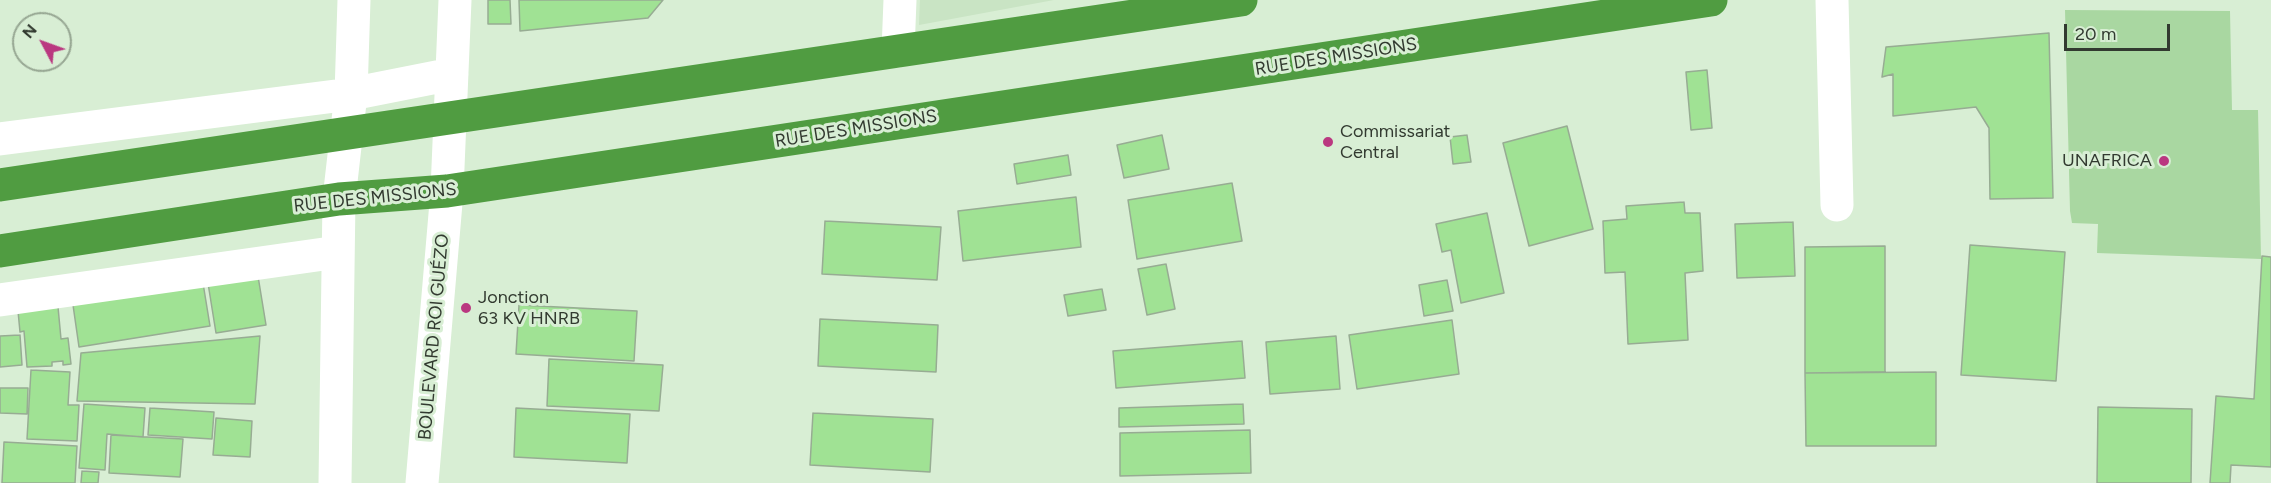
<!DOCTYPE html>
<meta charset="utf-8">
<style>
body{margin:0}
#map{position:relative;width:2271px;height:483px;overflow:hidden;background:#d8eed4;font-family:Figtree,sans-serif}
canvas{display:block}
.north{position:absolute;left:12px;top:12px;width:60px;height:60px;box-sizing:border-box;background:#d8eed4;border:2px solid #96a692;border-radius:50%;rotate:311deg;font-size:16px;font-weight:700;line-height:24px;text-align:center;color:#323a30}
.north::after{content:'';display:block;margin:auto;width:21px;height:27px;background:#ba3880;clip-path:polygon(50% 0,100% 100%,50% 72%,0 100%)}
.scale{position:absolute;left:2064px;top:24px;width:106px;height:27px;box-sizing:border-box;border:3px solid #323a30;border-top:0;padding-left:8px;font-size:18px;line-height:21px;white-space:nowrap;color:#323a30;-webkit-text-stroke:4px #d8eed4;paint-order:stroke}
</style>
<div id="map">
<canvas width="2271" height="483"></canvas>
<div class="north">N</div>
<div class="scale">20 m</div>
</div>
<script>
const c = document.querySelector('canvas').getContext('2d');
c.lineJoin = 'round';
function paint(path, color) {
  c.fillStyle = color;
  c.fill(path, 'evenodd');
}
function toPath(rows) {
  const path = new Path2D();
  for (const r of rows) {
    path.moveTo(r[0], r[1]);
    for (let i = 2; i < r.length; i += 2) path.lineTo(r[i], r[i + 1]);
  }
  return path;
}
function trace(path, color, width, dash) {
  c.strokeStyle = color;
  c.lineWidth = width;
  c.lineCap = dash ? 'butt' : 'round';
  c.setLineDash(dash || []);
  c.stroke(path);
}
function drawText(font, color, halo, rows, align = 'center') {
  c.font = font + ' Figtree,sans-serif';
  c.lineWidth = 6;
  c.setLineDash([]);
  c.textBaseline = 'middle';
  c.strokeStyle = halo;
  c.fillStyle = color;
  for (const [text, x, y, turn = 0] of rows) {
    c.save();
    c.translate(x, y);
    c.rotate((+turn || 0) * Math.PI / 180);
    c.textAlign = isNaN(turn) ? turn : align;
    if (halo) c.strokeText(text, 0, 0);
    c.fillText(text, 0, 0);
    c.restore();
  }
}
paint(toPath([
 [920,0,1054,0,919,25]
]), '#c9e4c4');
paint(toPath([
 [2065,10,2230,11,2232,110,2258,110,2261,259,2097,253,2098,224,2072,223,2070,211]
]), '#a9d7a1');
const building = toPath([
 [488,0,510,0,511,24,488,24,488,0],
 [519,0,663,0,648,18,520,31,519,0],
 [2049,33,2053,198,1990,199,1989,128,1976,107,1893,116,1893,74,1882,77,1886,47,2049,33],
 [1707,70,1712,128,1691,130,1686,72,1707,70],
 [1567,126,1593,229,1529,246,1503,143,1567,126],
 [1162,135,1169,169,1124,178,1117,145,1162,135],
 [1467,135,1471,162,1453,164,1450,137,1467,135],
 [1068,155,1071,175,1017,184,1014,164,1068,155],
 [1232,183,1242,241,1137,259,1128,200,1232,183],
 [1076,197,1081,247,963,261,958,211,1076,197],
 [1684,202,1685,213,1700,213,1703,271,1685,273,1688,340,1628,344,1625,272,1605,273,1603,221,1627,219,1626,206,1684,202],
 [1487,213,1504,293,1461,303,1451,250,1442,252,1436,224,1487,213],
 [825,221,941,227,937,280,822,274,825,221],
 [1793,222,1795,276,1737,278,1735,224,1793,222],
 [1970,245,2065,252,2056,381,1961,375,1970,245],
 [1885,246,1885,372,1805,373,1805,247,1885,246],
 [2262,256,2271,257,2271,467,2231,465,2230,483,2210,483,2216,396,2254,399,2262,256],
 [1166,264,1175,309,1147,315,1138,269,1166,264],
 [257,270,266,325,216,333,207,277,257,270],
 [202,277,210,326,79,347,72,298,202,277],
 [1447,280,1453,311,1424,316,1419,285,1447,280],
 [1102,289,1106,310,1068,316,1064,295,1102,289],
 [519,305,637,311,634,361,516,354,519,305],
 [58,307,61,339,68,338,71,364,63,365,63,361,52,362,52,366,27,367,24,331,20,332,18,311,58,307],
 [820,319,938,325,936,372,818,366,820,319],
 [1452,320,1459,374,1357,389,1349,335,1452,320],
 [20,335,22,365,0,367,0,336,20,335],
 [260,336,255,404,77,401,81,353,260,336],
 [1336,336,1340,389,1270,394,1266,342,1336,336],
 [1242,341,1245,378,1116,388,1113,351,1242,341],
 [549,359,663,365,659,411,547,406,549,359],
 [31,370,70,372,68,405,79,405,77,441,27,439,31,370],
 [1936,372,1936,446,1806,446,1805,373,1936,372],
 [0,388,28,388,27,414,0,413,0,388],
 [84,404,145,408,143,437,107,434,105,470,79,468,84,404],
 [1243,404,1244,424,1119,427,1119,408,1243,404],
 [2098,407,2192,409,2191,483,2097,483,2098,407],
 [150,408,214,412,212,439,148,435,150,408],
 [516,408,630,414,627,463,514,457,516,408],
 [813,413,933,419,930,472,810,465,813,413],
 [216,418,252,421,250,457,213,455,216,418],
 [1250,430,1251,473,1120,476,1120,433,1250,430],
 [111,435,183,439,180,477,109,473,111,435],
 [4,442,77,446,75,483,2,483,4,442],
 [82,471,99,472,98,483,81,483,82,471]
]);
paint(building, '#a0e294');
trace(building, '#97ac93', 1.5);
trace(toPath([
 [1832,0,1837,205],
 [898,51,900,0],
 [0,139,351,94,452,74],
 [0,300,338,252],
 [335,483,339,199,351,94,354,0],
 [422,483,447,191,455,0]
]), '#fff', 33);
trace(toPath([
 [0,185,1241,0],
 [0,251,339,199,447,191,1711,0]
]), '#509c41', 33);
for (const [x, y, r, color] of [
 [1328,142,6,"#ba3880"],
 [2164,161,6,"#ba3880"],
 [466,308,6,"#ba3880"]
]) {
  const dot = new Path2D();
  dot.arc(x, y, r, 0, 2 * Math.PI);
  c.fillStyle = color;
  c.fill(dot);
  trace(dot, '#d8eed4', 2);
}
drawText('18px', '#323a30', '#d8eed4', [
 ["RUE DES MISSIONS",1336,57,-9],
 ["RUE DES MISSIONS",856,129,-9],
 ["RUE DES MISSIONS",375,198,-6],
 ["BOULEVARD ROI GUÉZO",434,337,-85]
]);
drawText('18px', '#323a30', '#d8eed4', [
 ["Commissariat",1340,132],
 ["Central",1340,153],
 ["UNAFRICA",2152,161,"right"],
 ["Jonction",478,298],
 ["63 KV HNRB",478,319]
], 'left');
</script>
